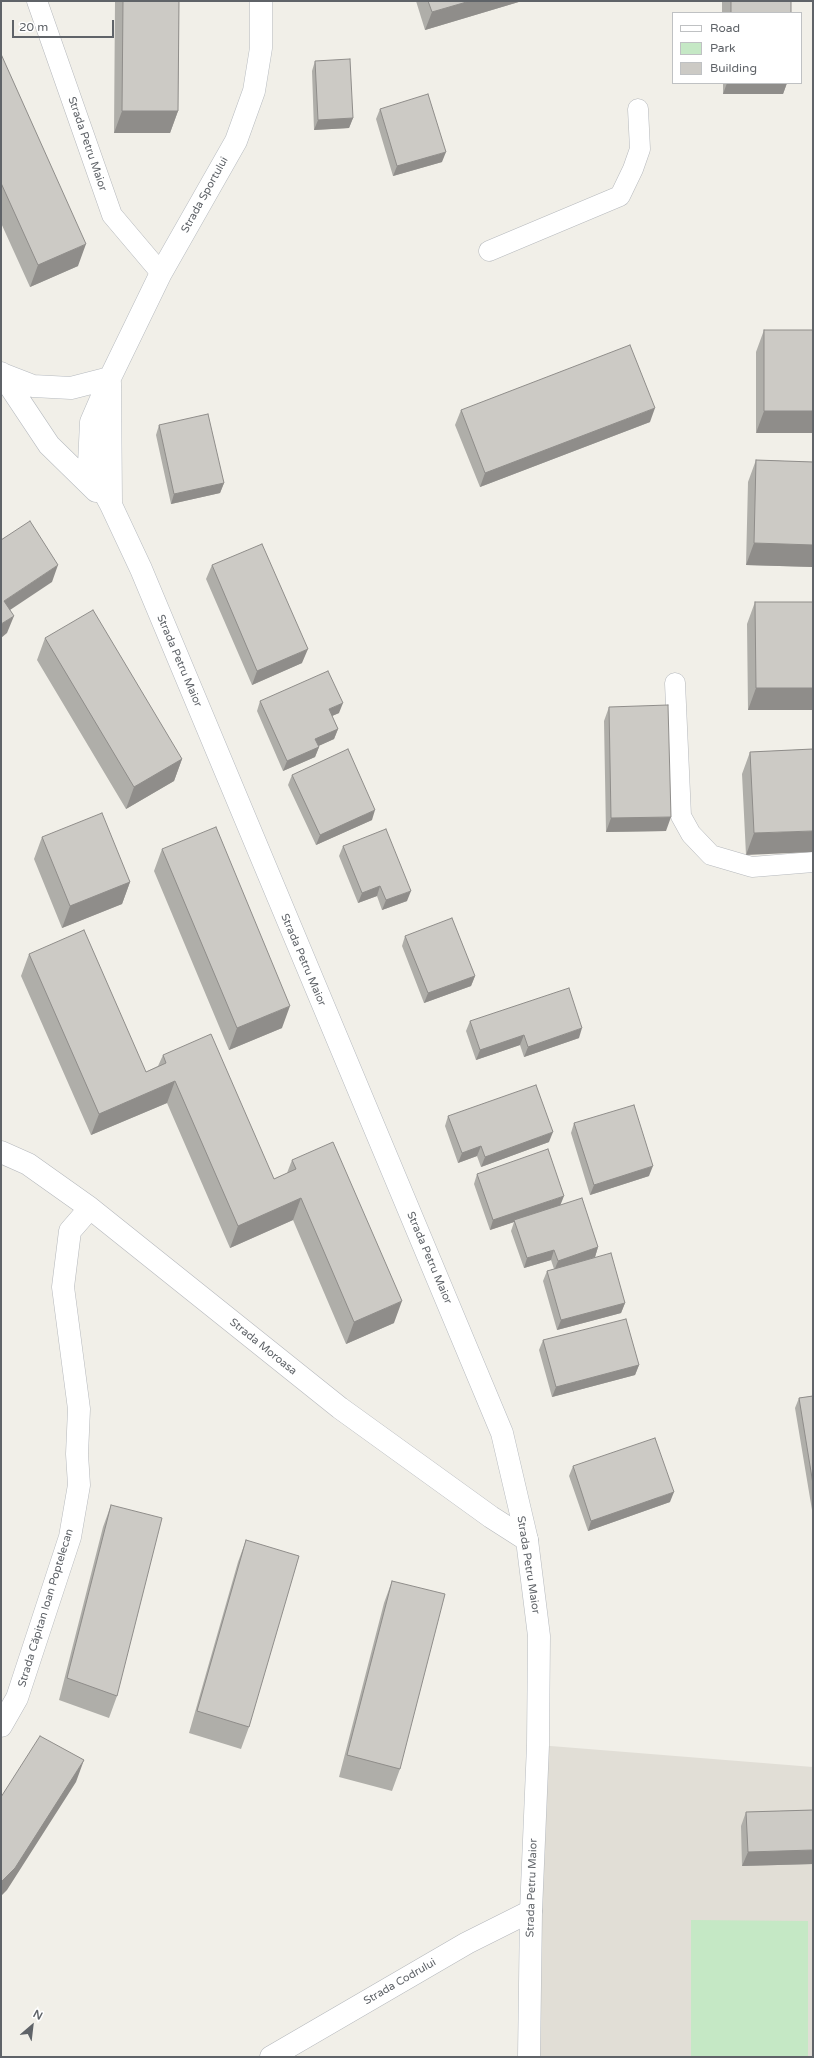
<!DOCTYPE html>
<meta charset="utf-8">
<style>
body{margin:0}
#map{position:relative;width:814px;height:2058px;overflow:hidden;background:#f1efe8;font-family:"Varela Round",sans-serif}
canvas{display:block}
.frame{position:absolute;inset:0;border:2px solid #5f6368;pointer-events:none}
.legend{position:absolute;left:672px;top:12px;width:130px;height:72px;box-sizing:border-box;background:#fff;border:1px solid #bfc1c3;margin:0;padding:5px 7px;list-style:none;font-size:12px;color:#5f6368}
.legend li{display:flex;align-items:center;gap:8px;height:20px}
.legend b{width:20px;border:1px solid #bfc1c3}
.north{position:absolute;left:12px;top:2006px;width:40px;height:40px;-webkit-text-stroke:3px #fff;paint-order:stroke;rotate:28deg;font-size:11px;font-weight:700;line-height:16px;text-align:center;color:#5f6368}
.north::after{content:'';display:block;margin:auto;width:14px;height:18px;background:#5f6368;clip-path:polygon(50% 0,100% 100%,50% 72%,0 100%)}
.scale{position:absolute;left:12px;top:20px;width:102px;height:18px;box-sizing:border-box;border:2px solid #5f6368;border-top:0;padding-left:5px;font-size:12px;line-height:14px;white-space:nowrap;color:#5f6368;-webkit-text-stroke:3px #fff;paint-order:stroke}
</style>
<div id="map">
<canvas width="814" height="2058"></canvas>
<div class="frame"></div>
<ul class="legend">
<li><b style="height:5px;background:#fff"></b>Road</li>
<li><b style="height:11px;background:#c5e8c5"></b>Park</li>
<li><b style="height:11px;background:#cccac5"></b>Building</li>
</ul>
<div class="north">N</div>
<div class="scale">20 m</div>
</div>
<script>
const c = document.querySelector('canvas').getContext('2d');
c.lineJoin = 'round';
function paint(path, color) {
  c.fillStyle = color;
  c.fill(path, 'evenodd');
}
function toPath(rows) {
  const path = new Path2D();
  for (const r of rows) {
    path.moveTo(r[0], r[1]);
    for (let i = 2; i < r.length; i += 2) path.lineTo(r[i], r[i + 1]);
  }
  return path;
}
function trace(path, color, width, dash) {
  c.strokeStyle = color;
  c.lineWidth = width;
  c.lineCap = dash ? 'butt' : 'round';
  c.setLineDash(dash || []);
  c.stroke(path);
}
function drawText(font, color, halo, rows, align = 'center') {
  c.font = font + ' "Varela Round",sans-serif';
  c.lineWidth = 3.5;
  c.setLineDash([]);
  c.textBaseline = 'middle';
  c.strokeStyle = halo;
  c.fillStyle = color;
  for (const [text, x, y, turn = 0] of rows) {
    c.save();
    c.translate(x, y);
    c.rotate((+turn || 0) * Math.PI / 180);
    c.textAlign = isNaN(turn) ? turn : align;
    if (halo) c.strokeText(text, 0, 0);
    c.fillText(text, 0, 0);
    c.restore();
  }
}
paint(toPath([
 [538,1745,813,1767,813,2057,529,2057]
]), '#e1ded6');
paint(toPath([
 [691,1920,808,1921,808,2057,691,2057]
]), '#c5e8c5');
const lane = toPath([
 [37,1,112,215,161,273],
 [489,251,620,196,633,169,640,149,638,109],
 [675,683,681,816,691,834,711,855,752,867,813,862]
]);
const street = toPath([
 [1,1152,28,1164,90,1208,340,1408,491,1517,527,1540],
 [1,1726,17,1698,70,1537,79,1485,77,1454,79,1409,63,1287,70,1231,90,1208],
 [271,2057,467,1943,531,1911]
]);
const secondary = toPath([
 [261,1,261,48,254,91,236,141,161,273,110,378,91,422,89,464,111,505,141,569,502,1433,527,1540,539,1636,538,1745,531,1911,529,2057],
 [1,373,49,445,96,491],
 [2,374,33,386,71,388,110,378],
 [110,383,111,503]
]);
trace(lane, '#b5b8bc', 21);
trace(street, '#b5b8bc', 23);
trace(secondary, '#b6babf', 23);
trace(lane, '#fff', 20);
trace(street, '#fff', 22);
trace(secondary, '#fff', 22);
paint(toPath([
 [115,1,179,1,178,111,170,133,114,133],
 [416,1,522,1,425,30],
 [722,1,791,1,791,13,722,13],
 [1,54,78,266,30,287,1,223],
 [315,61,353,118,349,128,314,130,312,71],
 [723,83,787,83,783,94,723,94],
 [380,109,442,162,393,176,376,119],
 [764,330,813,330,756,433,756,352],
 [461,410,650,422,480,487,455,425],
 [159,425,224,483,220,493,171,504,156,435],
 [756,460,813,462,813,567,746,565,748,482],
 [212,565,302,663,252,685,206,579],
 [755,602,813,602,813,710,748,710,747,624],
 [45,638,182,759,174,781,126,809,37,660],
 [260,701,339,713,332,716,338,729,334,739,318,746,319,747,315,757,283,771,257,711],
 [609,707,666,831,606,832,604,721],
 [813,749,746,855,742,774,750,752],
 [292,775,372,820,316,845,288,785],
 [42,837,130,882,122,904,62,928,34,859],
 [343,846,407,901,382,910,377,896,358,903,339,856],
 [162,849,282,1028,229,1050,154,871],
 [405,936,475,976,471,986,424,1003,402,946],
 [29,954,146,1072,158,1066,163,1055,274,1179,287,1173,292,1160,394,1323,346,1344,293,1220,230,1248,167,1103,91,1135,21,976],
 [470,1021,579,1038,524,1057,520,1045,476,1060,466,1031],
 [448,1116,549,1142,481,1167,477,1156,458,1163,445,1126],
 [574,1123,649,1176,590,1195,571,1133],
 [477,1174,561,1205,598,1247,595,1257,625,1303,621,1313,557,1330,543,1281,547,1271,554,1269,551,1260,524,1268,511,1231,514,1222,490,1230,474,1184],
 [543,1340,639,1365,635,1375,552,1397,539,1350],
 [813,1396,813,1516,795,1408,799,1398],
 [573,1466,670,1502,588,1531,569,1476],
 [111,1505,117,1696,109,1718,59,1700,103,1527],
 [246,1540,249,1727,241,1749,189,1733,238,1562],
 [392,1581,400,1769,392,1791,339,1777,384,1603],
 [813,1810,813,1864,742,1866,741,1826,746,1812]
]), '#afaea9');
paint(toPath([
 [470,1,522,1,425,30,432,12],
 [727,83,787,83,783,94,723,94],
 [122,111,178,111,170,133,114,133],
 [353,118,349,128,314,130,318,120],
 [446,152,442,162,393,176,397,166],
 [86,244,78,266,30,287,38,265],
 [655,408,650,422,480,487,485,473],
 [764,411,813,411,813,433,756,433],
 [224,483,220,493,171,504,174,494],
 [754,543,813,545,813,567,746,565],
 [58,565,52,582,1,616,4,601],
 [14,616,7,633,1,638,1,624],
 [308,649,302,663,252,685,257,671],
 [756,688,813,688,813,710,748,710],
 [343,703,339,713,325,719,329,709],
 [338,729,334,739,312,749,315,739],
 [319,747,315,757,283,771,287,761],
 [182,759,174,781,126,809,134,787],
 [375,810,372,820,316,845,320,835],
 [671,817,666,831,606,832,611,818],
 [813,831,813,852,746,855,754,833],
 [130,882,122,904,62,928,70,906],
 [380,886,377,896,358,903,362,893],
 [411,891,407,901,382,910,386,900],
 [475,976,471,986,424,1003,428,993],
 [290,1006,282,1028,229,1050,237,1028],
 [582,1028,579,1038,524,1057,528,1047],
 [524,1035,520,1045,476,1060,480,1050],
 [175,1081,167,1103,91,1135,99,1114],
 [553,1132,549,1142,481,1167,485,1157],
 [481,1146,477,1156,458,1163,462,1153],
 [653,1166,649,1176,590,1195,594,1185],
 [564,1196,560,1206,514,1220,514,1222,490,1230,493,1220],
 [301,1198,293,1220,230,1248,238,1226],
 [598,1247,595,1257,554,1271,558,1261],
 [554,1250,551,1260,524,1268,527,1258],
 [402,1301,394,1323,346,1344,354,1322],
 [625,1303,621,1313,557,1330,561,1320],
 [639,1365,635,1375,552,1397,556,1387],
 [674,1492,670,1502,588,1531,591,1521],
 [84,1760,76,1782,7,1890,1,1896,1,1882],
 [813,1850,813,1864,742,1866,748,1852]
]), '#8f8d8a');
const building = toPath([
 [123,1,179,1,178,111,122,111,123,1],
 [428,1,470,1,432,12,428,1],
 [731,1,791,1,791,13,731,13,731,1],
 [1,54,86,244,38,265,1,183,1,54],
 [350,59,353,118,318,120,315,61,350,59],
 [428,94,446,152,397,166,380,109,428,94],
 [764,330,813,330,813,411,764,411,764,330],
 [630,345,655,408,485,473,461,410,630,345],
 [208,414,224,483,174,494,159,425,208,414],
 [756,460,813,462,813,545,754,543,756,460],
 [30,521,58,565,4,601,14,616,1,624,1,540,30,521],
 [262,544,308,649,257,671,212,565,262,544],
 [755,602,813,602,813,688,756,688,755,602],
 [93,610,182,759,134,787,45,638,93,610],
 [328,671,343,703,329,709,338,729,315,739,319,747,287,761,260,701,328,671],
 [668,705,671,817,611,818,609,707,668,705],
 [348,749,375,810,320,835,292,775,348,749],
 [813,749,813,831,754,833,750,752,813,749],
 [102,813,130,882,70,906,42,837,102,813],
 [216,827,290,1006,237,1028,162,849,216,827],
 [386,829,411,891,386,900,380,886,362,893,343,846,386,829],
 [452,918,475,976,428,993,405,936,452,918],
 [84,930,146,1072,166,1063,163,1055,211,1034,274,1179,296,1169,292,1160,333,1142,402,1301,354,1322,301,1198,238,1226,175,1081,99,1114,29,954,84,930],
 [569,988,582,1028,528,1047,524,1035,480,1050,470,1021,569,988],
 [536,1085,553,1132,485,1157,481,1146,462,1153,448,1116,536,1085],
 [634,1105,653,1166,594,1185,574,1123,634,1105],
 [548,1149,564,1196,493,1220,477,1174,548,1149],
 [582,1198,598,1247,558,1261,554,1250,527,1258,514,1220,582,1198],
 [611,1253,625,1303,561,1320,547,1271,611,1253],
 [626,1319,639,1365,556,1387,543,1340,626,1319],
 [813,1396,813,1484,799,1398,813,1396],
 [655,1438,674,1492,591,1521,573,1466,655,1438],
 [111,1505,162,1518,117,1696,67,1678,111,1505],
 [246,1540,299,1556,249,1727,197,1711,246,1540],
 [392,1581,445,1594,400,1769,347,1755,392,1581],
 [40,1736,84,1760,15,1868,1,1882,1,1797,40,1736],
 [813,1810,813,1850,748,1852,746,1812,813,1810]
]);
paint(building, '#cccac5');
trace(building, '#8f8d8a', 1);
drawText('11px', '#5f6368', '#fff', [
 ["Strada Petru Maior",87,144,71],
 ["Strada Sportului",205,195,-61],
 ["Strada Petru Maior",179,661,67],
 ["Strada Petru Maior",303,960,67],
 ["Strada Petru Maior",429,1258,67],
 ["Strada Moroasa",263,1347,39],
 ["Strada Petru Maior",528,1565,81],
 ["Strada Căpitan Ioan Poptelecan",46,1608,-73],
 ["Strada Petru Maior",532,1888,-88],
 ["Strada Codrului",400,1982,-30]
]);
</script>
